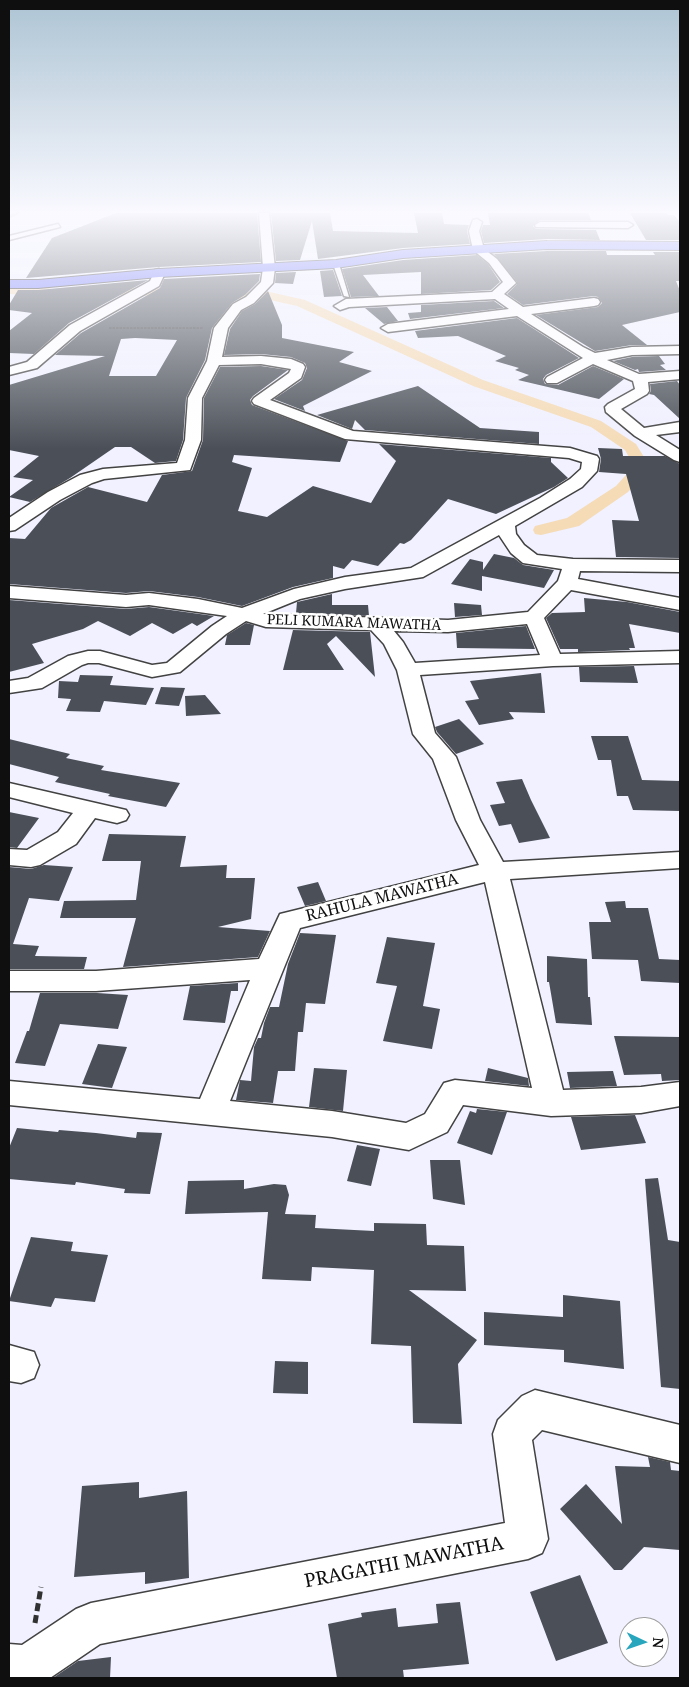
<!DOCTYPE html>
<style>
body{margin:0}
#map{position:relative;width:689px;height:1687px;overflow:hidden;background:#f1f1ff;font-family:"Noto Serif",serif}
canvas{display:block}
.frame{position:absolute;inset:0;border:10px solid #0f0f0f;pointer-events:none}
.north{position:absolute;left:619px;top:1617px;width:50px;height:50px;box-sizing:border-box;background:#fff;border:1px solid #9f9f9f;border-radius:50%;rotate:93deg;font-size:14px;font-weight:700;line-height:20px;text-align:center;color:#0f0f0f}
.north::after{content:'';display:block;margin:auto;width:18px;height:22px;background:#28a6be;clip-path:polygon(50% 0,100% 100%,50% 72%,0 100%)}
</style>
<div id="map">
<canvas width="689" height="1687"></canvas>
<div class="frame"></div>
<div class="north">N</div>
</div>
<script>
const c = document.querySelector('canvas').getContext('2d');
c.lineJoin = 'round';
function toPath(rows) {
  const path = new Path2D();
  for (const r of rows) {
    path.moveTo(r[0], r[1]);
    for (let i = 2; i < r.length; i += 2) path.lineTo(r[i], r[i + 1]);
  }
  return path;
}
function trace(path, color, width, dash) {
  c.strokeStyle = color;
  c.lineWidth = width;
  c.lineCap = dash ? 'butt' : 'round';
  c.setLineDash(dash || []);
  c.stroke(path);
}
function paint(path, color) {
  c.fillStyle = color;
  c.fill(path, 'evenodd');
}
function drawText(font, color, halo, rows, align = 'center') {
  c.font = font + ' "Noto Serif",serif';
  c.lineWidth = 5;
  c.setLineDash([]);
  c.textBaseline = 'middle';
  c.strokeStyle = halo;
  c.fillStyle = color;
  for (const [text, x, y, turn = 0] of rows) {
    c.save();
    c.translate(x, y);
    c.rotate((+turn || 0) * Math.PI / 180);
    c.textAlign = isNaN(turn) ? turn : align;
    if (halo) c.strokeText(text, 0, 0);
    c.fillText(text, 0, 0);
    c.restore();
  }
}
trace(toPath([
 [9,217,18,213]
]), '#cc943e', 3);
paint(toPath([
 [9,286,49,288,55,292,49,296,9,294,9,286],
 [95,288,162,288,184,291,270,292,305,300,483,380,601,421,636,444,650,467,628,492,579,526,541,535,535,534,533,530,535,526,567,518,616,486,634,466,625,450,591,427,473,386,297,306,270,300,91,294,89,292,91,290,95,288]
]), '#f5dbb6');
paint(toPath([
 [116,213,257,213,261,262,159,267,26,278,52,238],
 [271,213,330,213,333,231,418,233,414,213,442,213,444,224,469,225,467,231,470,244,403,248,318,259,312,221,300,260,276,261],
 [488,213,588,213,591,220,540,220,533,226,536,229,596,230,600,240,547,239,484,243,481,231,483,225,490,225],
 [630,213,666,213,668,215,674,215,680,222,680,240,646,240],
 [547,251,606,251,607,255,655,255,653,252,680,252,680,281,676,281,680,291,680,312,622,325,647,345,632,345,595,351,536,315,598,307,602,303,598,297,594,296,523,305,507,294,517,284,517,282,494,254],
 [477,255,488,264,500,282,491,290,421,294,421,272,363,275,379,296,351,297,342,269,403,260],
 [333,270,342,296,324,297,320,271],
 [296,272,293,284,275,283,276,273],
 [260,274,259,281,245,295,232,303,212,328,205,360,186,398,183,440,176,461,155,463,131,447,115,447,70,478,30,502,9,497,33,480,13,477,39,456,9,450,9,385,105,356,55,355,81,333,160,288,164,279],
 [135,338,177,340,156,376,109,376,121,339],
 [148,280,69,323,34,354,9,353,9,331,32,313,9,310,9,305,18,290,38,290],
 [268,291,282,325,282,338,354,352,339,362,372,371,303,406,305,411,274,399,302,380,307,368,305,363,291,357,261,354,224,355,230,329,242,311,255,304],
 [494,301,504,308,410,319,408,313,421,312,421,305],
 [387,307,398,321,384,324,365,308],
 [517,318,579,358,546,375,543,379,545,384,558,385,593,366,624,379,599,399,518,380,529,375,515,370,519,368,495,361,506,356,458,336,418,338,415,331],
 [659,356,665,364,660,365,666,370,639,372,638,369,635,370,613,361,632,357],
 [261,366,288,370,253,396,250,400,252,405,348,441,340,462,234,455,232,462,252,468,238,511,267,517,313,486,371,503,396,461,379,444,551,458,551,462,568,478,554,487,496,514,448,499,411,540,404,544,400,543,378,566,352,560,344,569,333,566,333,578,293,587,242,606,198,597,149,591,126,593,9,584,9,538,25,539,51,508,88,487,147,502,162,475,192,471,203,440,204,398,220,367],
 [677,381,680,385,680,419,654,395,649,394,651,391,650,384],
 [418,386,480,428,539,432,539,444,365,430,355,420,352,429,317,415],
 [598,448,622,449,623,456,665,456,680,464,680,558,616,557,612,520,639,521,626,474,599,472,601,459],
 [494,554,514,558,523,565,554,570,544,588,482,576,482,591,451,584,470,559,483,562,483,570],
 [332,594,332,605,368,605,369,616,296,613,297,602],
 [584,598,627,602,680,612,680,633,629,624,635,648,629,648,630,650,578,652,578,649,560,649,546,618,552,613,585,612],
 [9,600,126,609,149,607,214,616,197,626,192,623,173,634,152,623,130,636,98,621,83,629,32,644,44,663,9,672],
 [454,603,481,605,482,615,455,617],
 [246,623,254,625,250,645,225,645,227,635],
 [526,626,535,649,457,648,456,633],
 [293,630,370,632,375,677,336,636,327,644,344,670,283,670],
 [634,666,638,683,580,682,579,667],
 [541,673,545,713,509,712,514,719,479,725,465,701,479,699,470,681],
 [80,675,113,676,110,685,154,688,146,705,104,701,100,712,66,711,71,699,58,698,59,681,78,682],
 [161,687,185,688,179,706,155,704],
 [205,695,221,714,186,716,185,696],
 [459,719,484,744,456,754,437,732,435,727],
 [591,736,628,736,642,780,680,781,680,811,633,810,628,796,617,796,611,760,598,760],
 [9,739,70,754,66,758,104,766,101,770,180,783,166,807,108,796,110,794,55,782,59,777,9,764],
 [522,779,531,800,550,838,519,843,511,824,499,826,490,805,505,803,496,782],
 [9,812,39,818,17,848,9,847],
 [109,834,186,836,180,867,227,865,226,878,255,878,251,919,218,927,270,931,258,957,123,967,136,918,60,918,64,901,136,900,141,861,102,861],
 [44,865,73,867,59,901,29,898,13,944,39,946,35,956,87,957,84,969,9,969,9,867,31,869],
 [318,882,326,901,305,906,297,887],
 [625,901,626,908,648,908,659,959,680,960,680,983,641,981,638,960,592,959,589,922,611,922,605,902],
 [300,933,336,935,325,1004,306,1003,303,1032,298,1032,295,1071,278,1071,273,1103,236,1100,240,1080,251,1081,254,1047,258,1038,261,1038,264,1023,270,1007,279,1007,288,964],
 [387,937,435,943,423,1006,440,1009,432,1049,383,1041,397,986,376,983],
 [547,956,587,959,588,997,590,997,592,1025,556,1023,549,982,547,982],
 [238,983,238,991,231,991,225,1023,183,1020,190,986],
 [40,993,97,993,128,995,118,1029,60,1024,45,1066,15,1063,27,1031,29,1031],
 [614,1036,680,1037,680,1080,662,1081,661,1074,624,1075],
 [98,1044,127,1047,112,1088,82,1084],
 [314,1068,347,1070,343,1111,309,1107],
 [488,1068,528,1078,529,1086,485,1081],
 [613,1071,617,1086,570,1088,567,1072],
 [477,1109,507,1112,492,1155,457,1143,470,1111,476,1113],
 [635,1115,646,1143,581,1150,571,1117],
 [17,1128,58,1132,59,1130,96,1133,136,1138,137,1132,162,1133,150,1194,124,1193,125,1189,76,1182,75,1185,9,1179,9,1148],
 [357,1145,380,1149,371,1186,347,1181],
 [430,1160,460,1160,465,1205,433,1199],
 [658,1178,668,1240,680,1242,680,1389,661,1387,645,1179],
 [244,1180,244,1189,274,1184,286,1185,289,1195,285,1214,316,1215,315,1228,374,1231,374,1223,426,1224,427,1245,464,1246,466,1291,409,1290,477,1340,458,1364,462,1424,413,1423,411,1346,371,1344,374,1270,312,1267,311,1281,262,1279,268,1212,185,1214,188,1181],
 [31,1237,73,1242,71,1251,108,1255,95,1302,55,1298,51,1307,9,1301],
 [563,1295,620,1301,624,1369,564,1362,564,1350,484,1345,484,1312,563,1317],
 [275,1361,308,1362,308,1394,273,1393],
 [648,1457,670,1462,671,1470,680,1471,680,1550,644,1547,622,1570,614,1570,560,1509,586,1484,622,1524,615,1466,650,1467],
 [139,1482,139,1498,187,1491,189,1578,145,1584,145,1572,74,1577,82,1486],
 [580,1575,608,1643,556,1661,530,1592],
 [460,1602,469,1664,403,1670,404,1678,337,1678,328,1624,362,1617,361,1613,396,1608,398,1627,438,1623,436,1604],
 [111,1657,110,1678,53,1678,78,1661]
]), '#4b5058');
const service = toPath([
 [58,224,60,227,9,240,9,236,58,224],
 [336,262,339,264,349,297,344,296,333,264,336,262]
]);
const minor = toPath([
 [259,213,269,213,275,268,273,283,254,303,241,310,228,328,222,357,261,356,291,359,303,364,305,367,301,378,270,400,353,431,570,448,597,456,599,459,597,471,582,487,515,526,516,534,524,545,537,555,573,559,680,560,680,572,580,571,578,579,680,598,680,610,571,590,544,618,560,654,680,651,680,663,553,666,420,675,435,733,456,757,480,820,503,862,680,852,680,868,510,879,563,1090,641,1087,680,1082,680,1106,641,1113,551,1116,463,1105,447,1132,409,1150,332,1137,9,1105,9,1081,200,1099,250,980,96,991,9,991,9,971,96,971,259,959,280,914,479,865,456,820,433,759,413,734,397,670,384,644,371,630,266,627,246,621,226,634,180,672,152,677,99,663,88,663,82,665,42,688,9,693,9,681,28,678,68,656,88,651,100,651,152,665,167,663,212,626,227,616,149,605,126,607,9,598,9,586,126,595,149,593,198,599,242,608,294,589,345,577,411,568,540,498,570,479,581,469,582,462,569,458,345,439,254,404,252,401,254,398,289,373,291,369,261,364,219,365,202,398,201,440,190,470,104,479,92,483,60,500,15,530,9,531,9,518,48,492,80,475,103,469,177,463,185,440,188,398,207,361,214,328,233,304,246,297,261,282,263,268,259,213],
 [499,535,511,553,523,563,562,569,558,581,528,612,448,620,263,614,300,599,345,589,423,577,499,535],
 [527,624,540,655,415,663,403,642,394,631,448,632,527,624],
 [485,882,532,1088,455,1080,444,1083,425,1114,406,1123,332,1111,230,1101,300,928,485,882],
 [477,219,482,222,479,231,484,249,497,259,516,283,504,294,523,307,594,298,598,299,600,302,598,305,594,306,531,314,583,347,595,353,632,347,680,346,680,354,632,355,607,360,639,374,680,371,680,379,648,382,649,391,647,394,621,409,644,428,680,422,680,432,656,435,680,450,680,462,674,460,635,436,606,412,605,407,608,404,635,389,633,381,593,364,557,383,547,383,545,380,547,377,583,358,517,316,388,332,381,328,388,324,509,309,495,299,349,307,340,310,334,306,346,299,492,292,503,282,489,263,473,250,469,231,473,220,477,219],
 [540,222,628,222,633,225,628,228,536,227,535,225,540,222],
 [159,269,165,273,159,286,80,331,37,368,9,375,9,367,27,362,70,325,150,281,155,270,159,269],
 [9,783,126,810,129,815,126,820,117,823,95,818,76,844,40,865,31,867,9,865,9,849,27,850,58,832,73,813,9,797,9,783],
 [9,1345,34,1352,39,1365,34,1378,21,1383,9,1381,9,1345],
 [535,1390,680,1425,680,1463,542,1430,532,1440,548,1539,542,1553,528,1559,100,1644,50,1678,9,1678,9,1644,22,1645,76,1609,91,1603,505,1523,493,1434,498,1420,522,1396,535,1390]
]);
const primary = toPath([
 [547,241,680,242,680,250,547,249,403,258,336,268,159,277,38,288,9,288,9,280,38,280,159,269,336,260,403,250,547,241]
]);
trace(service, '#424242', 3);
trace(minor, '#424242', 3);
trace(primary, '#202020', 2);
trace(toPath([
 [109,328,203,328]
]), '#313131', 1, [2.5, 1]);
trace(toPath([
 [35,1623,41,1587]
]), '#313131', 5, [8, 4]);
paint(service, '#fff');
paint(minor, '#fff');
paint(primary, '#696ff6');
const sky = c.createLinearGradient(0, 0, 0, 449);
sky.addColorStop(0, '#adc4d4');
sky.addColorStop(0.47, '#f9f9ff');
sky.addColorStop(1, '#f9f9ff00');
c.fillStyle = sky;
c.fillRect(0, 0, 689, 449);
drawText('14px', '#0f0f0f', '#fff', [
 ["PELI KUMARA MAWATHA",354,623,2]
]);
drawText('16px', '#0f0f0f', '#fff', [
 ["RAHULA MAWATHA",382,898,-14]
]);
drawText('19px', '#0f0f0f', '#fff', [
 ["PRAGATHI MAWATHA",404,1563,-11]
]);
</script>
